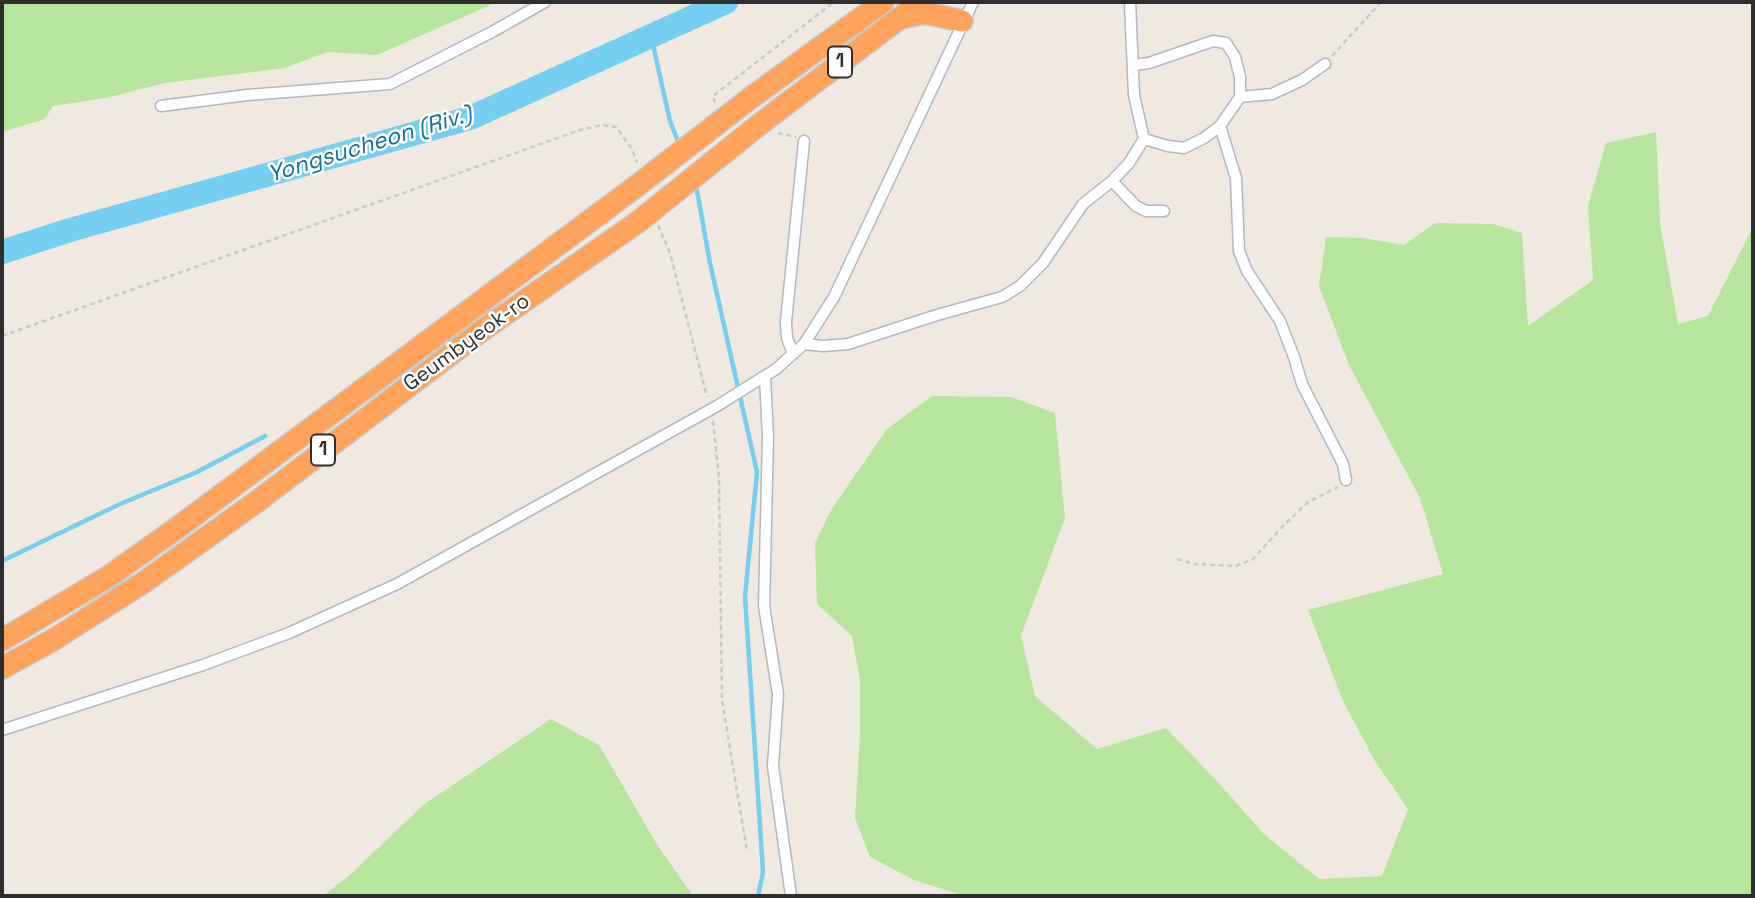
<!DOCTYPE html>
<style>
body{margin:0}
#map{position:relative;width:1755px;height:898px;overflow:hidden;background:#efe9e1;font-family:"Space Grotesk",sans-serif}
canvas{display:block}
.frame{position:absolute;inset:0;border:4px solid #2e2e2e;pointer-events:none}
</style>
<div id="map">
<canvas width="1755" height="898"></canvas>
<div class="frame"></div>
</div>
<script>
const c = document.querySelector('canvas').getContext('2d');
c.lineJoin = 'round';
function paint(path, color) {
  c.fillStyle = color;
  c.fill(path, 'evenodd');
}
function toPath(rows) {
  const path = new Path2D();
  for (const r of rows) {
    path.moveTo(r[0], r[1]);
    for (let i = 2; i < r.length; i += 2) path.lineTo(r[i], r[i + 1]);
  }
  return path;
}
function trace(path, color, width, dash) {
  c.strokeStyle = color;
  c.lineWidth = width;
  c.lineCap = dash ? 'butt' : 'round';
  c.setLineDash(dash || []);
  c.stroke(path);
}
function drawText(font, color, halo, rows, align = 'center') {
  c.font = font + ' "Space Grotesk",sans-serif';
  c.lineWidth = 5;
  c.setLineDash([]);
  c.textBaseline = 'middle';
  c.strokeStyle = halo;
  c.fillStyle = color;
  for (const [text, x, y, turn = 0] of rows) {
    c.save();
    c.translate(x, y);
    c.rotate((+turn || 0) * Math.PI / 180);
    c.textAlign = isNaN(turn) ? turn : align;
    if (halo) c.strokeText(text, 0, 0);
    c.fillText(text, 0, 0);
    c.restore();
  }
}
paint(toPath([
 [2,2,497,2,377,55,327,52,285,68,165,83,106,98,53,106,45,119,2,132],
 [1656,132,1660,224,1678,324,1708,316,1753,227,1753,896,965,896,914,880,870,857,855,818,860,736,860,680,852,636,817,604,815,543,831,510,887,429,932,396,1011,397,1055,413,1065,518,1021,635,1035,696,1097,749,1166,728,1216,780,1263,833,1319,879,1382,876,1408,809,1375,761,1343,701,1308,610,1443,574,1420,498,1349,365,1319,286,1326,237,1363,238,1404,245,1435,223,1493,224,1522,233,1528,326,1593,280,1588,206,1606,143],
 [551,719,599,745,658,846,693,896,323,896,350,875,423,805]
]), '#b6e59e');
trace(toPath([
 [651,36,670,121,679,144],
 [696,185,710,263,757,472,745,597,763,872,758,896],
 [2,561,120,504,197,472,265,436]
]), '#75cff0', 4.5);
trace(toPath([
 [2,252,70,230,470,118,726,2]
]), '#75cff0', 24);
const street = toPath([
 [1134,65,1149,63,1213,41,1226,43,1235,57,1240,77,1240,97,1220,126,1204,138,1184,148,1168,146,1144,139],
 [1240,97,1272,94,1302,80,1325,64],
 [161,106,247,95,390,84,492,32,545,2],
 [1220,126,1236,178,1239,251,1247,271,1280,321,1294,357,1302,384,1343,464,1346,480],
 [1112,181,1136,206,1146,211,1164,211],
 [804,344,823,346,848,344,937,315,1002,297,1020,286,1043,263,1083,204,1112,181,1129,163,1144,139,1134,95,1130,2],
 [793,354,787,338,786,322,804,141],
 [765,377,768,437,764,606,778,694,773,766,791,896],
 [2,730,203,665,289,633,397,584,717,406,776,369,804,344,834,297,973,2]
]);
const highway = toPath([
 [901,18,919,14,930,14,962,21],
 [752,97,883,2],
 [760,124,921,2],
 [2,640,108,577,180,526,634,188],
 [2,668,53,640,144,582,259,500,484,329,638,222]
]);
trace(street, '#b4b7c1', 13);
trace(highway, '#c9c9c9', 24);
trace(toPath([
 [1332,56,1381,2],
 [715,103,713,96,834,2],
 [778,133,796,137],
 [658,225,670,253,707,397],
 [2,336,580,130,602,125,616,127,632,149,637,163],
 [713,421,719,478,722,700,747,851],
 [1177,559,1194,564,1236,566,1253,559,1283,526,1308,502,1338,487]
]), '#c9c9c9', 2.5, [5, 3.5]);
trace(street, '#fff', 10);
trace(highway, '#ffa35c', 21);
const highwayBridge = toPath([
 [634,188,752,97],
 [638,222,760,124]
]);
trace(highwayBridge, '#c9c9c9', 24, []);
trace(highwayBridge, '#ffa35c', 21);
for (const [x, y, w] of [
 [840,62,24],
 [323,450,24]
]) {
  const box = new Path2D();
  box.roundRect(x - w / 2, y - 15.5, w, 31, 5);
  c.fillStyle = '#fff';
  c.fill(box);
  trace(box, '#2e2e2e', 2);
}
drawText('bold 19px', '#2e2e2e', null, [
 ["1",840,62],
 ["1",323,450]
]);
drawText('21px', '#2e2e2e', '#fff', [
 ["Geumbyeok-ro",467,343,-36]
]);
drawText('italic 23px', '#0d6fa3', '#fff', [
 ["Yongsucheon (Riv.)",370,145,-17]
]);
</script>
